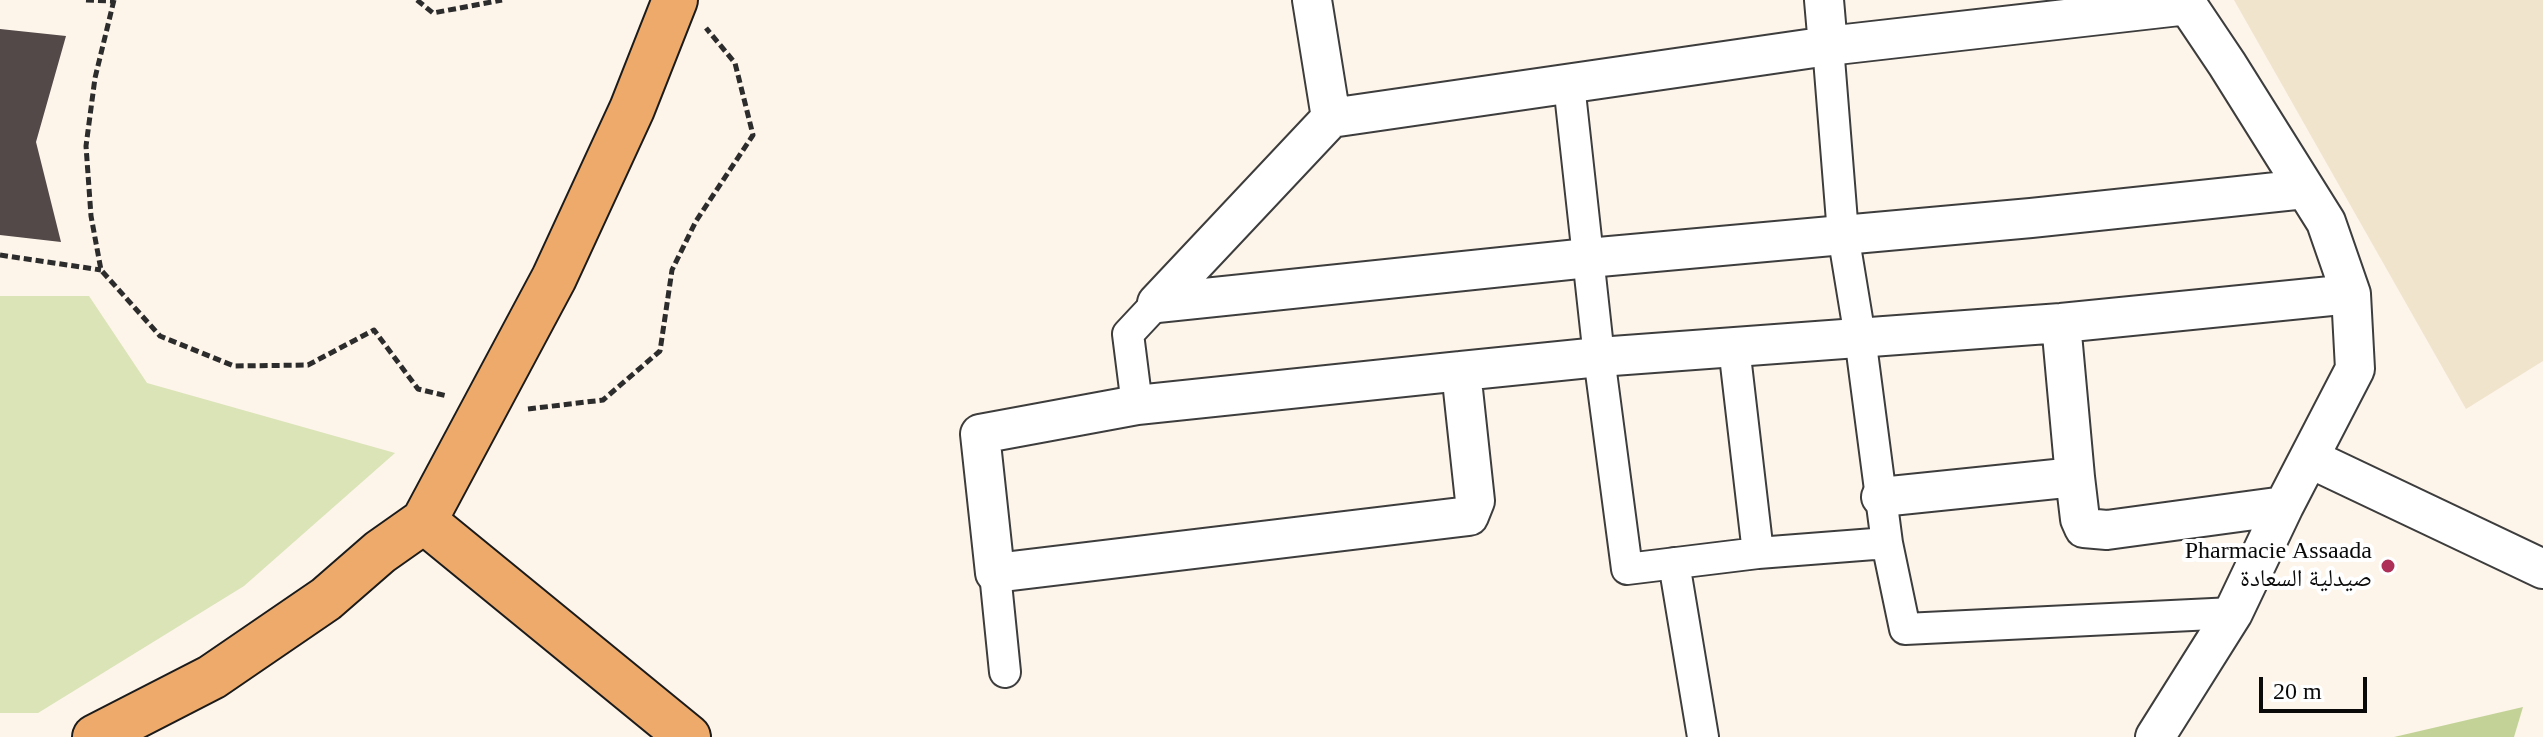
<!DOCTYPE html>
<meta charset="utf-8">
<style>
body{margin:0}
#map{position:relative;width:2543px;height:737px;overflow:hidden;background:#fdf4ea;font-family:"Times New Roman",serif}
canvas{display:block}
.scale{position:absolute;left:2259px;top:677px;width:108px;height:36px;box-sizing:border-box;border:4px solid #0a0a0a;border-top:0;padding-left:10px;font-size:24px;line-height:28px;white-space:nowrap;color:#0a0a0a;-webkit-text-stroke:6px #fff;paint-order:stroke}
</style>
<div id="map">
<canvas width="2543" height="737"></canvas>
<div class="scale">20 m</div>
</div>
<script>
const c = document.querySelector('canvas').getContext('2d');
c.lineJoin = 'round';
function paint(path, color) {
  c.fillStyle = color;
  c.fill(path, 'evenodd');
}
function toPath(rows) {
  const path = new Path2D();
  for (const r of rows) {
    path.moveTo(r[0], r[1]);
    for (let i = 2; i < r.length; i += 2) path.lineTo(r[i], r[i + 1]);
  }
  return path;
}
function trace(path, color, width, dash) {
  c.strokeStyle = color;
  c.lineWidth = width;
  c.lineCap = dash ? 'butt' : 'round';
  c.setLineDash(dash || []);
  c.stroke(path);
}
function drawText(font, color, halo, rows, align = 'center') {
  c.font = font + ' "Times New Roman","Noto Naskh Arabic",serif';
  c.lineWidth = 8;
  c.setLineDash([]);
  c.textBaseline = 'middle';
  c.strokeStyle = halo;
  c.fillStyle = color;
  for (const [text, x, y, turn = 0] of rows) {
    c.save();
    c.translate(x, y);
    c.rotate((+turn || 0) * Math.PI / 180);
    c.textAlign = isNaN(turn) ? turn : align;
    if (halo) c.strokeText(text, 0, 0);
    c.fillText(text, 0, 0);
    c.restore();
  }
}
paint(toPath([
 [2234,0,2543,0,2543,361,2466,409]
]), '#f0e4cd');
paint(toPath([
 [0,296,89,296,147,383,395,453,244,586,38,713,0,713]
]), '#dae4b7');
paint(toPath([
 [2523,707,2514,737,2394,737]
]), '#c3d398');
paint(toPath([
 [0,29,66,36,36,142,61,242,0,235]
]), '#524948');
const pedestrian = toPath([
 [1828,46,1843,234,1860,337,1887,543,1905,629,2233,613],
 [1569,84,1599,357,1627,569,1758,553,1887,543],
 [1734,347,1758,553],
 [1137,405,1128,334,1157,303],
 [1674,563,1703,737],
 [995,573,1005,672]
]);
const minor = toPath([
 [1312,0,1331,118],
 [1824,0,1828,46],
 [1157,303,1588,258,2031,218,2305,189],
 [1157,303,1331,118,1828,46,2188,5],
 [2061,323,2075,477,2080,519,2084,528,2107,530,2284,506],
 [1461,371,1475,501,1469,516,995,573,980,434,1137,405,1461,371,1599,357,2061,323,2351,294],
 [2309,458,2543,569],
 [1881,497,2075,477],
 [2155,737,2233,613,2284,506,2355,369,2351,294,2326,222,2227,64,2184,0]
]);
const primary = toPath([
 [424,521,688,737],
 [95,737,212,677,326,599,380,552,424,521,554,278,632,109,675,0]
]);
trace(pedestrian, '#3d3d3d', 34);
trace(minor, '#3d3d3d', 42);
trace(primary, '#1b1b1b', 48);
trace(toPath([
 [86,0,112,1],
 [114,0,95,78,86,146,91,216,101,270,160,336,234,366,308,365,374,330,418,389,447,396],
 [417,0,433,13,502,0],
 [0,255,101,270],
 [528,409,603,400,660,351,672,270,696,221,753,135,735,63,706,28]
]), '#2c2c2c', 5, [8, 4]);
trace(pedestrian, '#fff', 30);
trace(minor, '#fff', 38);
trace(primary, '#edaa6a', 44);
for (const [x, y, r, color] of [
 [2388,566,8,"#ae2f58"]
]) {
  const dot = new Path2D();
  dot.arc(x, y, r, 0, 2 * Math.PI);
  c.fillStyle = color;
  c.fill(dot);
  trace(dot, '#fff', 3);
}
drawText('24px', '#0a0a0a', '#fff', [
 ["Pharmacie Assaada",2372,552],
 ["صيدلية السعادة",2372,580]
], 'right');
</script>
